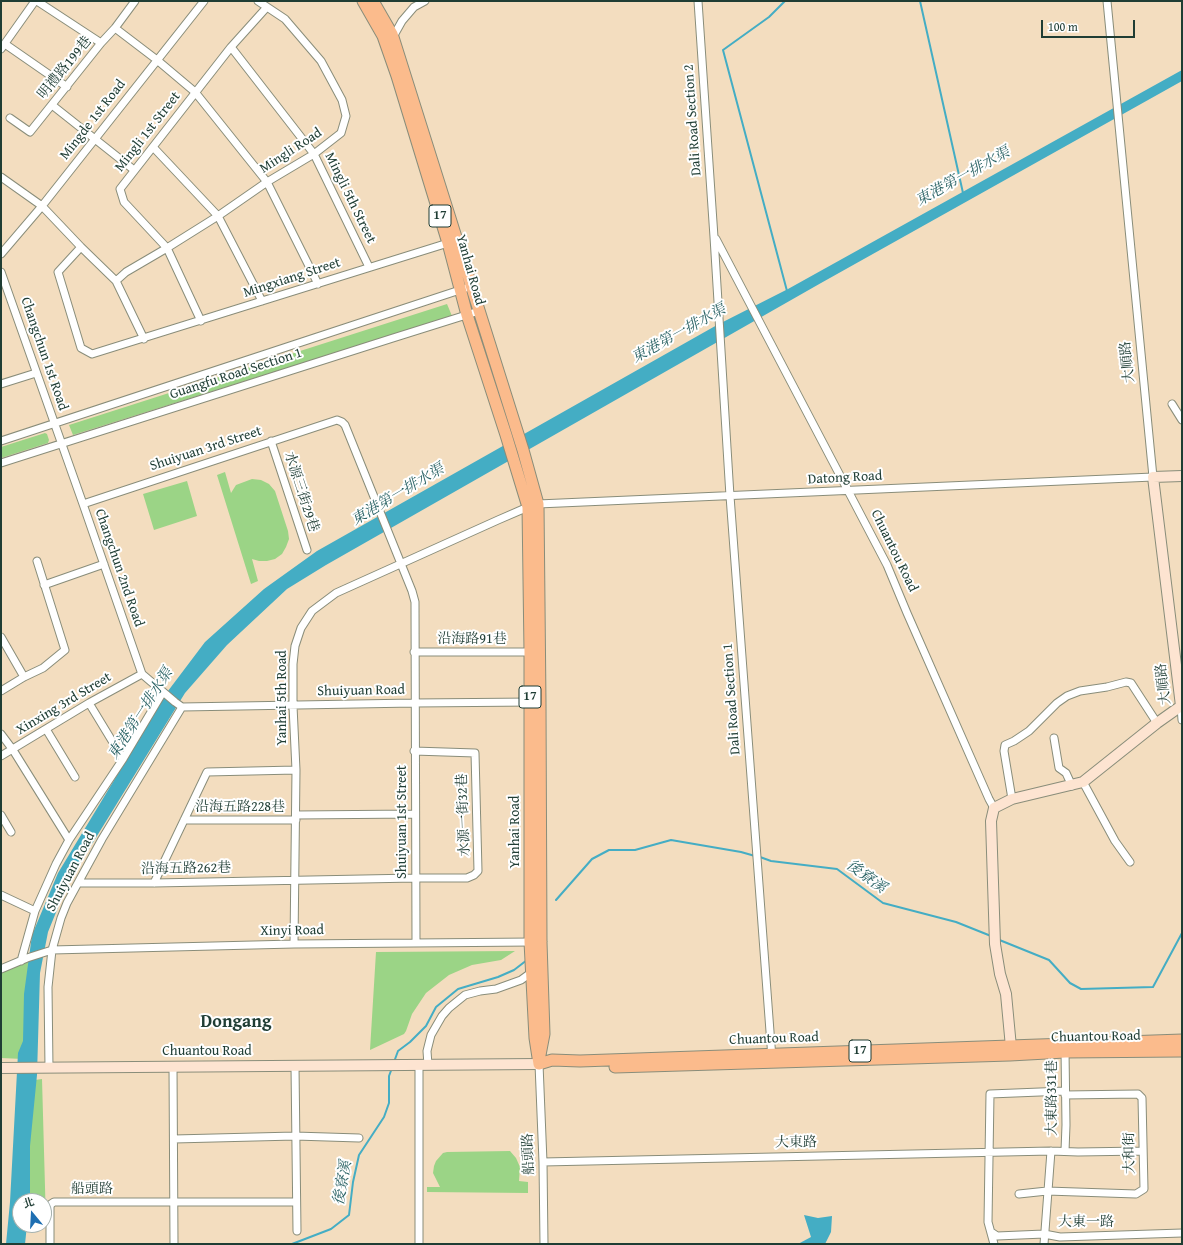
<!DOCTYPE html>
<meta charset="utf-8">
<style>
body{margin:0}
#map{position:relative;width:1183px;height:1245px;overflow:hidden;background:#f3ddbf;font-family:"Gentium Book Plus","Noto Serif TC",serif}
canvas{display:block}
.frame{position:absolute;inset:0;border:2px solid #1f3d34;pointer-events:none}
.north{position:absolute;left:12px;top:1193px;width:40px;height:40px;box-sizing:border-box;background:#fff;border:1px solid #a5b1ae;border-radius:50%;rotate:342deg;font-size:11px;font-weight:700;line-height:16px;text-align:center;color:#1f3d34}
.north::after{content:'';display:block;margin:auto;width:14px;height:18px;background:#1f6fb2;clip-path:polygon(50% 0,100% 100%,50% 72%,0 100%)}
.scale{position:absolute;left:1041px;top:20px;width:94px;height:18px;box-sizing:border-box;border:2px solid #1f3d34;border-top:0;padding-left:5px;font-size:12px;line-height:14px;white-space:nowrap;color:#1f3d34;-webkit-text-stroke:3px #fff;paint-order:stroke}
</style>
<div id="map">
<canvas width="1183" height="1245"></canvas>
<div class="frame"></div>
<div class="north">北</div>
<div class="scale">100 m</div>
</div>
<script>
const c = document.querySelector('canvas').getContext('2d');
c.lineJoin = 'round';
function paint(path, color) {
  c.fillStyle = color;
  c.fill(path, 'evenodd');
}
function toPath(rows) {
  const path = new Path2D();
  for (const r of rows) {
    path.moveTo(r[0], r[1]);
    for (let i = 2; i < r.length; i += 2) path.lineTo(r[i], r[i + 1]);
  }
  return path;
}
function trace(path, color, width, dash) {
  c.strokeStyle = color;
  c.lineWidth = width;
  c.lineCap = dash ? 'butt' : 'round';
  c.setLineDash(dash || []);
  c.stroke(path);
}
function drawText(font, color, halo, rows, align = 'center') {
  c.font = font + ' "Gentium Book Plus","Noto Serif TC",serif';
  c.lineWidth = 4;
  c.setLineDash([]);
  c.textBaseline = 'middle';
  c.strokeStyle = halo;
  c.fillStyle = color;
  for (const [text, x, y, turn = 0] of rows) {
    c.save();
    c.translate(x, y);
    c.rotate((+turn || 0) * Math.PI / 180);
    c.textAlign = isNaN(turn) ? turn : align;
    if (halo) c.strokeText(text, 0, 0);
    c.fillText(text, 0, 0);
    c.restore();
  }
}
paint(toPath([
 [447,304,452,316,73,435,69,425],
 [45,433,47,434,49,440,48,443,1,458,1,447],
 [225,472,231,493,236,485,252,479,261,480,269,484,275,491,288,531,289,539,286,547,282,554,275,559,267,561,259,561,252,559,258,581,251,584,217,475],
 [187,481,197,516,154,530,143,494],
 [515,951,501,960,472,965,449,975,426,993,412,1014,406,1031,404,1034,370,1050,376,952],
 [32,958,23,1059,1,1058,1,971],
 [42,1079,46,1223,44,1222,44,1201,29,1201,28,1139,35,1080],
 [510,1151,516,1158,520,1167,519,1181,528,1182,528,1193,427,1192,427,1187,440,1187,433,1173,434,1166,436,1161,443,1153,447,1152]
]), '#9bd486');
paint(toPath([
 [1182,70,1182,81,821,283,326,565,287,589,227,645,185,693,68,883,48,932,40,973,37,1075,30,1146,30,1197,29,1201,20,1201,20,1225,27,1225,25,1244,6,1244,10,1202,18,1053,23,1041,24,994,32,935,58,873,168,691,205,642,264,589,317,551,717,325,788,289],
 [804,1215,818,1218,832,1216,831,1232,825,1244,798,1244,811,1237]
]), '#44adc4');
trace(toPath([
 [785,1,769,17,723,50,787,291],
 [920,1,963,193],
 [760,857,771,861,837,869,883,903,956,922,991,936],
 [556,900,592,859,609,850,635,850,671,840,741,852,755,856],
 [997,939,1049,960,1070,983,1081,989,1153,987,1182,933],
 [394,1062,398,1051,410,1042,426,1026,436,1007,458,989,498,977,514,970,527,960],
 [292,1244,331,1229,349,1215,353,1182,359,1155,384,1117,389,1103,389,1076,392,1068]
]), '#44adc4', 2);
const street = toPath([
 [37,1,101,43],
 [698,1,714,237,730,496,772,1058],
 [115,28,157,60,195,92,267,182,318,284],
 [393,37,402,21,414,7,425,1],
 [5,44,67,87],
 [231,47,314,154,369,267],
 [1,49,35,1],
 [52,105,134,170],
 [10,118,30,132,101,43,115,28,135,1],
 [153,147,218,216,262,301],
 [1,177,42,206,81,247,116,281,144,339],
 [716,239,887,565,907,613,989,799,994,808],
 [81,247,58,272,81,348,92,354,448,243],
 [1,254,42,206,204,1],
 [1,272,83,504,142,674,175,702,182,707,414,703,534,702],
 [116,281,126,272,167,248,218,216,267,182,314,154,341,133,346,116,342,100,321,61,285,19,258,1],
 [201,321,167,248,124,202,120,189,231,47,267,7],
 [1,384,36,373],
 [1172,404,1182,420],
 [1,441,472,286],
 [271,441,307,550],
 [1,463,393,338,479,311],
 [83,504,337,420,342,422,345,425,412,591,415,602,416,942],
 [44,585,104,564],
 [1,637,24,677],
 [414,652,530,652],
 [1,691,24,677,43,668,65,650,37,561],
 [89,703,123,759],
 [1181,706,1182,720],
 [46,729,75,777],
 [1,734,13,750,69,840],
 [1054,738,1059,768,1066,773,1072,786],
 [1,756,89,703,142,674],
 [1083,782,1115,841,1130,862],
 [1012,799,1004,751,1005,745,1014,741,1029,731,1057,703,1067,696,1080,691,1107,687,1126,682,1131,683,1157,723],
 [1,815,11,832],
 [296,815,415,814],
 [184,820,296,820],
 [78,883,154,883,415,878,467,878,474,875,478,871,475,753,414,751],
 [154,883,207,772,296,770],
 [1,895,35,911],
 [294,944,296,770,293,706,293,664,295,646,301,628,312,611,336,593,498,520,528,507,538,504,1153,477,1107,1],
 [21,961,35,911,56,864,69,840,123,759,163,692],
 [1,969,27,958,52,950,294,944,533,942],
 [1065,1050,1066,1125,1065,1151],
 [539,1064,543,1162,544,1244],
 [419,1065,419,1244],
 [428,1065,427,1051,431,1035,442,1016,449,1008,465,995,480,991,496,989,521,980,532,972],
 [173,1066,174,1244],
 [295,1066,297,1231],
 [49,1068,48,987,52,950,61,918,67,903,102,839,182,707],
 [174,1139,295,1136,359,1138],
 [543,1162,1051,1151,1078,1152,1143,1151],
 [1019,1194,1047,1191,1136,1194,1144,1189,1142,1098,1138,1094,1065,1095],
 [991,1232,997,1236,1044,1234,1060,1237,1182,1233],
 [50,1244,50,1207,51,1204,54,1202,296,1202],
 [994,1244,988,1222,990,1094,1065,1091],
 [1044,1244,1051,1151]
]);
const secondary = toPath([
 [1011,1053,1011,1047,1006,994,1000,974,995,944,991,821,994,808,1012,799,1083,782,1157,723,1181,706,1153,477,1182,476],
 [1,1068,539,1064]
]);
const primary = toPath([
 [363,1,383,36,397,76,448,243,467,315,506,435,528,507,530,652,530,942,535,1038,539,1064],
 [373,1,392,34,523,450,538,504,540,703,541,942,544,1034,540,1055],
 [539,1064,552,1060,580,1061,1182,1040],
 [615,1067,1010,1055,1065,1052,1182,1051]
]);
trace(street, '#898d7a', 9);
trace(secondary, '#898d7a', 12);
trace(primary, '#898d7a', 13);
trace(street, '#fff', 7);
trace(secondary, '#fde4d1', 10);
trace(primary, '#fbbb8c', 11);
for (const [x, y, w] of [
 [440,216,22],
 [530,697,22],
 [860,1051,22]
]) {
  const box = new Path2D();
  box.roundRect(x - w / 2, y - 11, w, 22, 3);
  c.fillStyle = '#fff';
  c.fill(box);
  trace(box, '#1f3d34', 1);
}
drawText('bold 13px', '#1f3d34', null, [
 ["17",440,216],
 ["17",530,697],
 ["17",860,1051]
]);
drawText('14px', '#1f3d34', '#fff', [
 ["明禮路199巷",65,68,-51],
 ["Mingde 1st Road",93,120,-52],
 ["Dali Road Section 2",693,120,-94],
 ["Mingli 1st Street",148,132,-52],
 ["Mingli Road",291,151,-33],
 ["Mingli 5th Street",350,198,64],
 ["Yanhai Road",470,270,74],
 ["Mingxiang Street",292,278,-18],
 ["Changchun 1st Road",44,354,71],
 ["大順路",1128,362,-96],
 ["Guangfu Road Section 1",236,374,-18],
 ["Shuiyuan 3rd Street",206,449,-18],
 ["Datong Road",845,478,-3],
 ["水源三街29巷",301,492,72],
 ["Chuantou Road",894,551,64],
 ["Changchun 2nd Road",119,568,71],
 ["沿海路91巷",472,639],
 ["大順路",1164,684,-97],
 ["Shuiyuan Road",361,691,-1],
 ["Yanhai 5th Road",282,698,-90],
 ["Dali Road Section 1",732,699,-94],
 ["Xinxing 3rd Street",64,704,-31],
 ["沿海五路228巷",240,807],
 ["水源一街32巷",464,815,-92],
 ["Shuiyuan 1st Street",402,822,-90],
 ["Yanhai Road",515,832,-90],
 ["沿海五路262巷",186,869,-1],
 ["Shuiyuan Road",71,872,-62],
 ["Xinyi Road",292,931,-1],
 ["Chuantou Road",1096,1037,-1],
 ["Chuantou Road",774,1039,-2],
 ["Chuantou Road",207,1051],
 ["大東路331巷",1052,1098,-90],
 ["大東路",796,1143,-1],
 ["大和街",1130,1153,-91],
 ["船頭路",529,1154,-92],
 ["船頭路",92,1189],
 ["大東一路",1086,1222]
]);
drawText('italic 15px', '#2c6466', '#fff', [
 ["東港第一排水渠",963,177,-29],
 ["東港第一排水渠",679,334,-29],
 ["東港第一排水渠",398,495,-31],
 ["東港第一排水渠",141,714,-57],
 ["後寮溪",866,877,36],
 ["後寮溪",343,1183,-80]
]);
drawText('bold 18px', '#1f3d34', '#fff', [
 ["Dongang",236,1022]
]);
</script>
